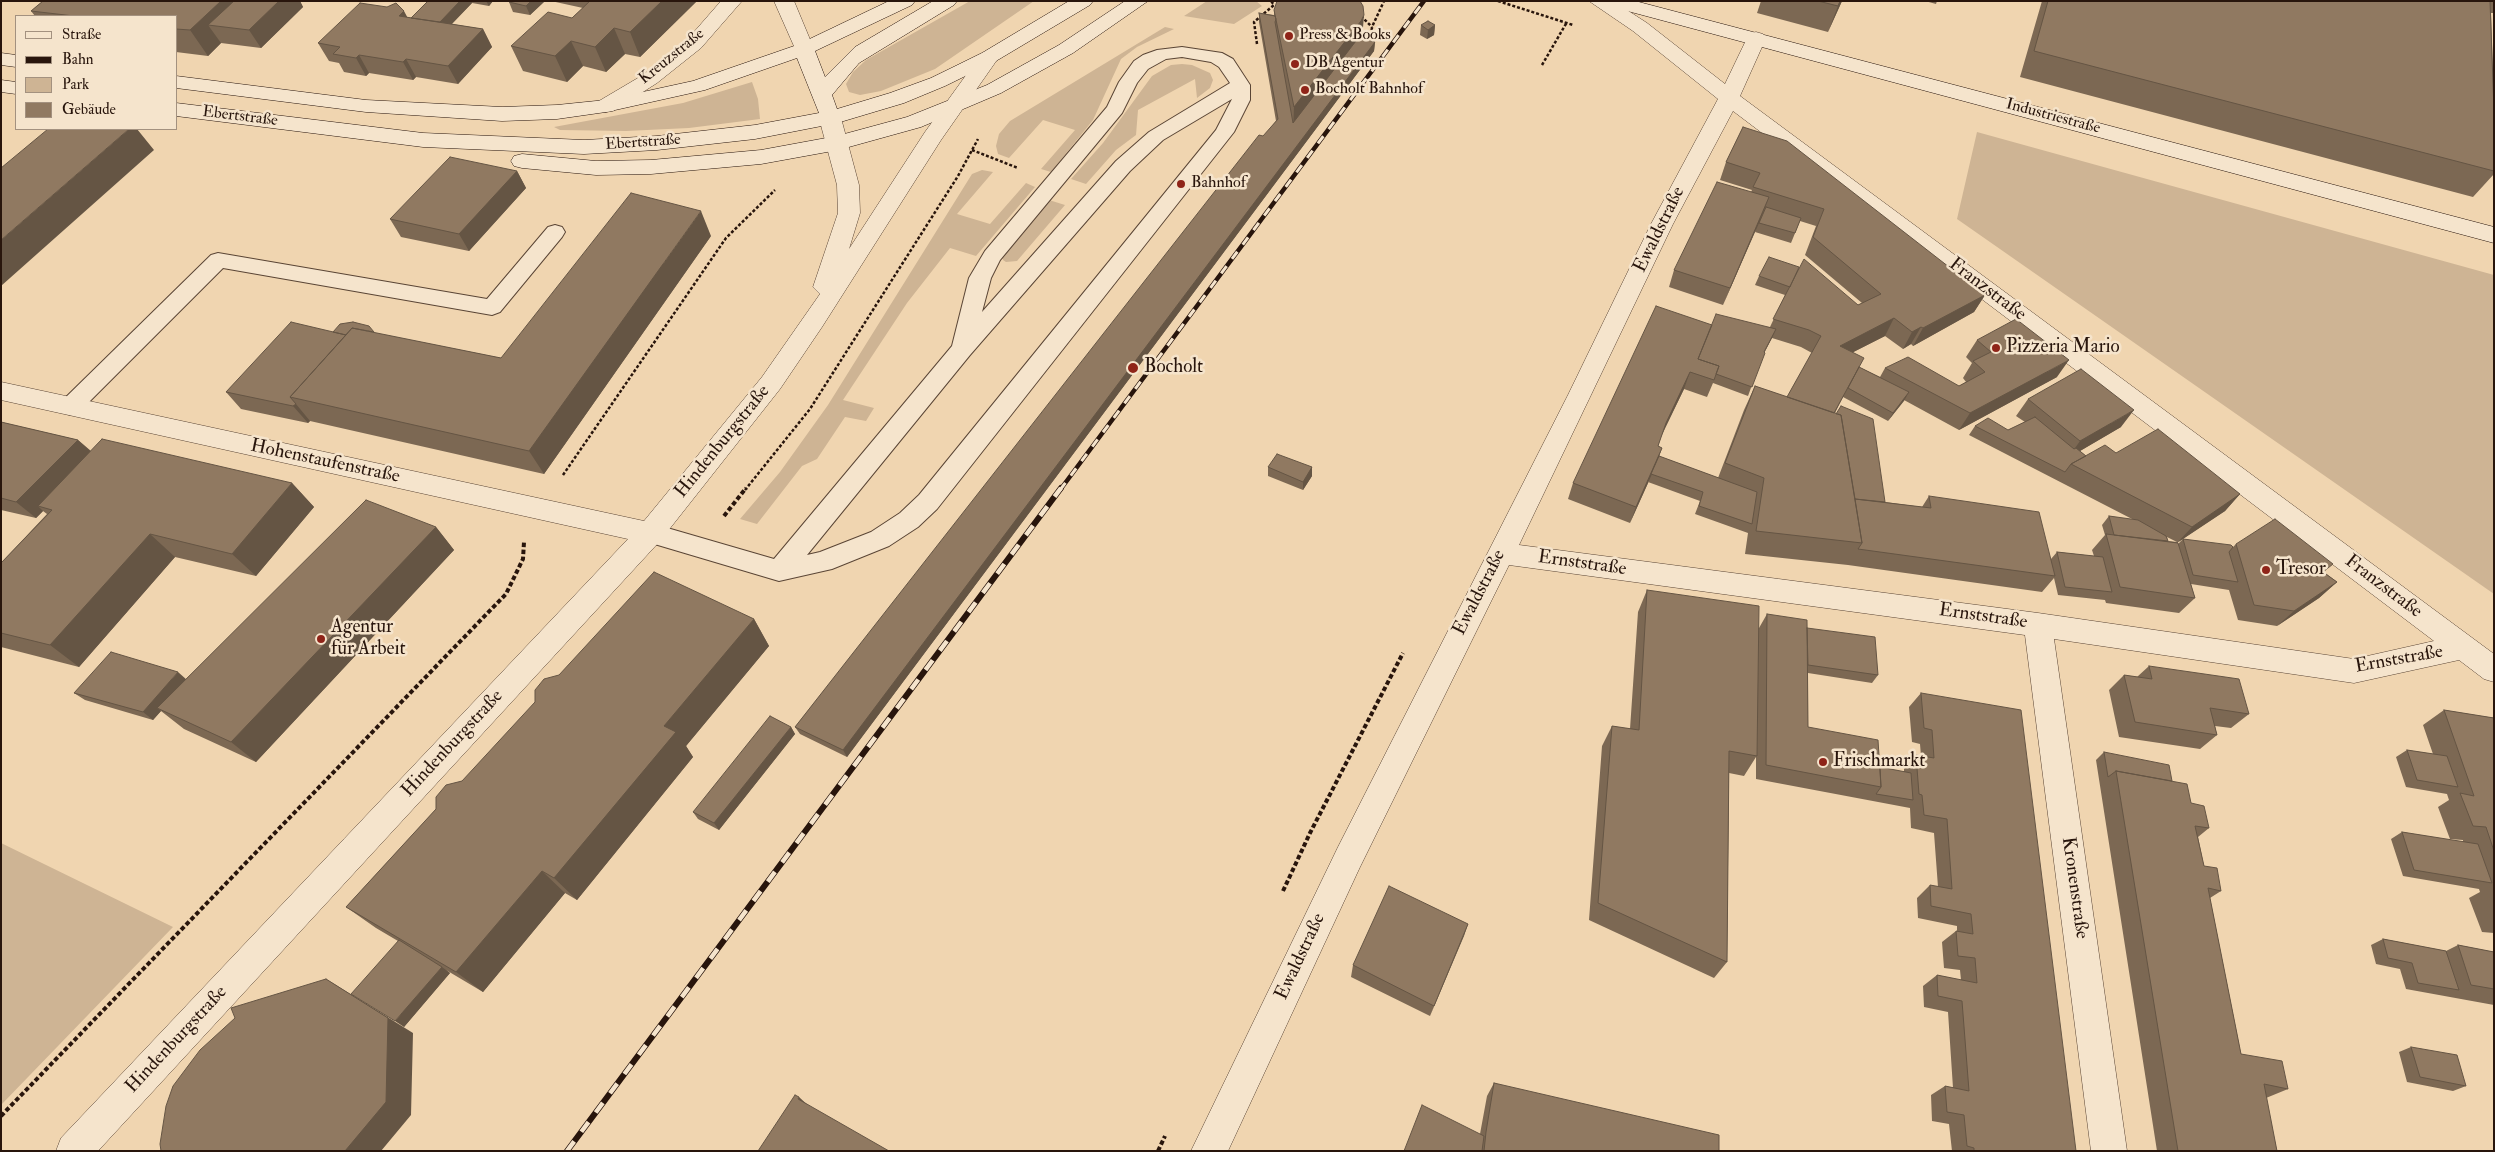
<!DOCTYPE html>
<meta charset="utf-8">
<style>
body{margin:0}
#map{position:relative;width:2495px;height:1152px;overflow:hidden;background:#f0d5b0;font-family:"IM FELL Double Pica",serif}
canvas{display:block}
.frame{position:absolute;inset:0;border:2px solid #28150c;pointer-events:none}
.legend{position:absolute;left:15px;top:15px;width:162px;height:115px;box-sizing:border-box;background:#f5e4cc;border:1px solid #a3917f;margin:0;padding:6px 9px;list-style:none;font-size:15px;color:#28150c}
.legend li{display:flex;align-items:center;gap:10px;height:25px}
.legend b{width:25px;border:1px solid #a3917f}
</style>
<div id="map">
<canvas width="2495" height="1152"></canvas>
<div class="frame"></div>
<ul class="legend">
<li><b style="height:6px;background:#f5e4cc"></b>Straße</li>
<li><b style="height:6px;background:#28150c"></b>Bahn</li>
<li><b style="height:14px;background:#ceb494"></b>Park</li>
<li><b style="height:14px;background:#907961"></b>Gebäude</li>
</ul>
</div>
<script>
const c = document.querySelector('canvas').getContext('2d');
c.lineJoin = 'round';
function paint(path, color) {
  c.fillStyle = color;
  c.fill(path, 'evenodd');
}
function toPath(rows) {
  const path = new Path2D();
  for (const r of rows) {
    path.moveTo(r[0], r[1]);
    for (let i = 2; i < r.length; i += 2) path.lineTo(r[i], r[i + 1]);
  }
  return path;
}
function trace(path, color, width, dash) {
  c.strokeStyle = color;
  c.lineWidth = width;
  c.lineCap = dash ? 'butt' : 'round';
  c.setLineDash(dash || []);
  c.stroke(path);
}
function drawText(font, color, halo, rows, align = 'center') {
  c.font = font + ' "IM FELL Double Pica",serif';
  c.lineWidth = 5;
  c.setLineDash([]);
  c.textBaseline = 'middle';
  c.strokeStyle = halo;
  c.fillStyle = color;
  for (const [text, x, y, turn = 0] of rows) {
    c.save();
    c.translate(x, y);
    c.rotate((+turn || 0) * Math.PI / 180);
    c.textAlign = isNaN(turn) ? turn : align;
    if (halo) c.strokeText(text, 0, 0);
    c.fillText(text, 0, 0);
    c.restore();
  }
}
paint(toPath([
 [970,1,1034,1,935,69,881,91,860,95,849,92,846,84,853,72,866,60],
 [1207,1,1256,1,1262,6,1234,24,1184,16],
 [1165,27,1174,29,1137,47,1121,59,1093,120,1051,172,1041,169,1075,130,1043,120,1009,158,998,154,996,146,999,134,1010,121],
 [1182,64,1192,65,1210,73,1213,80,1210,88,1197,98,1195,79,1138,110,1136,135,1116,150,1086,184,1071,179,1103,143,1152,76,1171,65],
 [752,82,758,99,760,119,689,128,626,131,560,130,554,127,683,103],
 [1977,132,2494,275,2494,594,1957,219],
 [982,170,993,172,957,214,990,224,1026,183,1035,187,976,256,950,248,907,303,843,400,874,408,866,421,845,417,817,459,802,466,757,524,740,519,780,472,828,405,972,174],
 [1049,200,1065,205,1017,261,1006,262,1003,260,1002,256],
 [1,843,173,927,1,1105]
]), '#ceb494');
const lane = toPath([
 [1182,47,1222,53,1233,59,1250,85,1250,100,1234,132,937,509,918,527,889,546,832,569,779,581,641,540,638,533,641,526,650,523,774,559,952,346,969,278,985,251,1107,107,1119,82,1134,61,1143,55,1157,50,1182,47],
 [1182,57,1211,62,1219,67,1230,83,1149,132,1116,161,982,312,991,278,1000,260,1122,113,1137,83,1148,69,1166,59,1182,57],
 [1232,99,1216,130,919,495,900,513,871,532,820,552,807,555,970,355,1130,171,1163,140,1232,99],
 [555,225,562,227,565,232,562,237,500,312,492,315,223,268,79,412,71,415,63,412,60,406,63,400,211,255,218,253,487,299,548,227,555,225]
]);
const street = toPath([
 [721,1,742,1,701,48,657,83,613,111,606,112,599,111,596,106,599,101,643,75,687,40,721,1],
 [774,1,794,1,814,49,811,53,804,55,797,53,774,1],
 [1589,1,1613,1,1647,23,1725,84,1749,34,1756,32,1763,34,1766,38,1740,96,2494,654,2494,682,2484,679,2459,660,2354,683,2054,639,2127,1151,2091,1151,2025,635,1509,565,1360,867,1228,1151,1191,1151,1338,847,1568,395,1651,224,1718,99,1633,31,1589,1],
 [1733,111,2434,641,2354,659,2038,613,1519,545,1673,224,1733,111],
 [989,51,996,53,999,57,941,140,822,327,780,389,660,541,98,1151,56,1151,61,1138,628,539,1,400,1,382,644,521,762,377,820,294,813,287,838,213,837,185,819,118,823,113,830,111,837,113,841,118,859,185,860,213,849,249,925,132,982,53,989,51]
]);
const secondary = toPath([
 [889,1,915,1,912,5,815,51,825,77,855,47,933,1,957,1,954,5,859,63,832,95,837,109,890,93,931,78,982,53,1069,1,1093,1,1090,5,996,61,945,86,904,103,837,123,755,139,657,150,584,154,423,147,176,116,176,103,423,133,584,140,657,136,755,125,819,113,797,58,705,90,606,112,557,119,502,121,366,112,176,88,176,76,366,100,502,107,557,105,606,100,693,81,797,45,889,1],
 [1125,1,1148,1,1073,53,1001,93,921,127,838,150,761,164,651,174,596,175,522,168,514,166,511,161,514,156,522,154,596,161,651,160,761,150,837,136,907,117,987,85,1059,45,1125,1],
 [1602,1,1635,1,2494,227,2494,243,1605,5,1602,1],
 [1,53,16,55,16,67,1,65,1,53],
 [1,80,16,82,16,94,1,92,1,80]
]);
trace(lane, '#5a4535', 2);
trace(street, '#5a4535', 1);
trace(secondary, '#28150c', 1);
trace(toPath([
 [1498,1,1573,25],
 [1361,16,1372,27],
 [1257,44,1254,22,1274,5,1271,1],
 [1370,45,1372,27,1384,1],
 [1542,65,1567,22],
 [972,150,1018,168],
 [563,475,726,238,775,190],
 [745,490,810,409,958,176,978,139]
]), '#28150c', 2.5, [3, 2]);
trace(toPath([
 [724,516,746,488],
 [1283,891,1310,833,1403,653],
 [1,1116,506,594,523,559,524,542],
 [1158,1151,1165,1136]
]), '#28150c', 4, [4.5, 2.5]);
paint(lane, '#f5e4cc');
paint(street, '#f5e4cc');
paint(secondary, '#f5e4cc');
const railFar1 = toPath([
 [1060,490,1424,1]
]);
const rail = toPath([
 [567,1151,1061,488]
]);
trace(railFar1, '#28150c', 4.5);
trace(rail, '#28150c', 6);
trace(railFar1, '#f5e4cc', 3, [9]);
trace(rail, '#f5e4cc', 4.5, [12]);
paint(toPath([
 [43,1,300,1,303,7,261,48,221,43,208,56,176,52,176,16,35,16,31,11],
 [428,1,493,1,489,6,472,3,452,24,483,29,492,47,458,84,416,77,413,80,369,73,366,76,344,72,339,63,329,61,318,43,407,17,411,18],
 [510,1,545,1,530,15,513,12,509,2],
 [551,1,697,1,640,57,625,54,606,72,583,66,567,82,523,71,511,46,572,18,583,8],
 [1761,1,1842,1,1828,32,1757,13],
 [1925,1,1937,1,1936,4],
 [2042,1,2494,1,2494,13,2491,13,2494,111,2494,174,2473,197,2020,77],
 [1274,10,1375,42,1374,51,847,757,800,734,795,727,1276,121,1259,22,1259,13,1274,15],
 [1421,25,1435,25,1434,35,1427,39,1420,35],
 [1743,127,1985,295,1974,312,1913,346,1911,344,1903,349,1885,336,1853,352,1859,367,1880,377,1885,368,1959,386,1966,382,1963,378,1972,363,1966,357,1977,340,2057,377,1959,430,1904,400,1888,421,1843,397,1835,413,1885,502,1922,507,1929,496,2051,559,2057,552,2094,556,2092,550,2105,535,2102,525,2109,516,2134,520,1969,435,1975,426,2008,430,2025,422,2016,416,2028,399,2121,427,2080,451,2086,456,2116,453,2240,494,2225,511,2178,542,2178,544,2183,539,2233,547,2236,544,2324,572,2337,582,2319,598,2277,626,2238,620,2229,590,2191,584,2195,598,2179,613,2106,603,2105,600,2058,595,2054,578,2042,592,1848,565,1745,554,1748,533,1695,514,1700,501,1648,482,1649,481,1630,523,1568,499,1573,483,1712,325,1770,327,1785,295,1755,285,1759,276,1858,305,1862,303,1805,255,1816,226,1800,221,1791,243,1755,232,1756,229,1723,305,1669,287,1674,270,1751,192,1752,190,1720,180,1726,162],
 [1772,338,1801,347,1812,353,1787,397,1755,386,1744,410,1718,478,1659,456,1662,448,1658,446,1661,437,1684,389,1707,397,1713,383,1748,396,1764,352],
 [2167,537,2177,542,2168,541],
 [517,171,526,188,469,251,401,237,390,219],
 [711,236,544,474,310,421,308,423,241,409,226,392,333,332,375,333,501,358],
 [1,422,78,440,91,451,292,483,314,507,256,576,175,557,79,667,1,647,1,563,47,514,43,511,36,518,1,510],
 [1268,467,1312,467,1312,476,1303,490,1268,476],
 [436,527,454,550,256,762,184,729,161,711,153,720,85,700,74,693,187,679],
 [1647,590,1759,628,1767,614,1807,628,1878,675,1872,683,1808,673,1808,727,1880,767,1904,772,1904,769,1916,755,1921,756,1920,744,1912,742,1909,707,1921,693,2076,1151,1952,1151,1949,1124,1932,1121,1931,1095,1945,1086,1953,1088,1948,1012,1924,1007,1923,986,1937,975,1961,980,1960,970,1944,968,1942,942,1956,931,1957,931,1957,926,1918,918,1917,898,1930,885,1938,887,1934,833,1911,828,1910,808,1756,779,1756,757,1744,776,1729,773,1727,962,1714,978,1589,920,1602,746,1612,726,1630,729,1638,612],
 [754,619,769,646,686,746,693,757,577,900,565,893,483,992,446,970,450,973,404,1027,398,941,376,928,346,907,462,781],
 [2149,666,2249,714,2231,728,2215,726,2217,735,2200,749,2119,737,2109,690,2124,675,2137,677],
 [2444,710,2494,718,2494,933,2482,932,2469,898,2480,892,2479,889,2403,876,2391,839,2402,832,2463,842,2463,840,2450,839,2438,807,2449,800,2447,794,2406,787,2396,757,2407,750,2433,754,2423,725],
 [791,727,795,734,719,830,698,819,693,812],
 [2104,752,2172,781,2191,803,2209,828,2198,837,2204,866,2221,891,2210,898,2241,1054,2288,1089,2266,1098,2277,1151,2157,1151,2096,760],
 [1468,924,1430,1016,1351,977,1353,965],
 [2383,939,2446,951,2458,945,2494,952,2494,1005,2406,989,2400,969,2376,964,2371,945],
 [2411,1047,2466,1086,2453,1091,2407,1082,2399,1052],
 [1494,1083,1719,1151,1404,1151,1480,1134,1487,1096]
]), '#7c6853');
paint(toPath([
 [221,1,265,1,208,25,221,43,208,56,190,30],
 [279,1,300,1,303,7,261,48,249,30],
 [460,1,472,1,472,3,438,38,433,29],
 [486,1,493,1,489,6],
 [531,1,545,1,530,15,526,6],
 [662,1,697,1,640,57,630,32],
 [1840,1,1842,1,1828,32,1838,6],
 [404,11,412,26,399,16],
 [1364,15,1362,40,1293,133,1294,107],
 [1435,25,1434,35,1427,39,1428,30],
 [614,28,625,54,606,72,595,47],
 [483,29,492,47,458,84,448,66],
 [571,41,583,66,567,82,555,56],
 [1375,42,1374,51,847,757,843,750],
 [359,55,369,73,366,76,356,58],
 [406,59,416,77,413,80,403,62],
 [129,129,137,129,154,150,1,286,1,240],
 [517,171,526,188,469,251,459,234],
 [1769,197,1759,223,1723,305,1730,288],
 [701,211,711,236,544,474,529,451],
 [1985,295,1974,312,1913,346,1923,328],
 [1894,318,1885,336,1832,363,1840,346],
 [1921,327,1911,344,1903,349,1912,332],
 [1776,329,1772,338,1760,361,1764,352],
 [2069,360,2057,377,1959,430,1970,413],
 [1690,372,1684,389,1659,440,1666,423],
 [1909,392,1904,401,1888,421,1893,413],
 [296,404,310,421,308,423,293,406],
 [2134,410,2121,427,2068,458,2080,441],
 [78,440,96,456,38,506,43,511,36,518,16,502],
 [1662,448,1656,465,1630,523,1636,507],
 [1312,467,1312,476,1303,490,1303,482],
 [292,483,314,507,256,576,232,554],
 [2240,494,2225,511,2177,543,2192,527],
 [436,527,454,550,256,762,231,742],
 [150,534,175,557,79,667,50,645],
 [2337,582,2319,598,2277,626,2294,611],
 [754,619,769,646,686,746,693,757,577,900,554,878,664,726],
 [178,672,187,680,157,708,161,711,153,720,143,712],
 [791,727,795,734,719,830,714,823],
 [542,871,565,893,483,992,456,972],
 [1468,924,1464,936,1430,1016,1434,1006],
 [442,967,450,973,404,1027,395,1021],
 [326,979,413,1033,411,1115,381,1151,345,1151],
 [799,1097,812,1109,798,1099]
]), '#655544');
const building = toPath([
 [43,1,221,1,190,30,176,29,176,16,74,16,31,11,43,1],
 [234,1,279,1,249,30,208,25,234,1],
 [428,1,460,1,440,22,411,18,428,1],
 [510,1,531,1,526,6,509,2,510,1],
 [590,1,662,1,630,32,614,28,595,47,571,41,555,56,511,46,548,12,572,18,590,1],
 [1277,1,1360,1,1363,6,1364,15,1361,21,1294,107,1274,10,1277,1],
 [1818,1,1840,1,1838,6,1818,1],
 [2048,1,2490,1,2494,111,2494,171,2034,51,2048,1],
 [360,3,387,7,396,3,404,11,399,16,483,29,448,66,406,59,403,62,359,55,356,58,333,54,340,47,318,43,360,3],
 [1259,13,1275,16,1276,19,1275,22,1293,123,1359,37,1375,42,843,750,795,727,1259,135,1263,136,1278,119,1259,13],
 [1428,21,1435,25,1428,30,1421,25,1428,21],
 [1743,127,1787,141,1985,295,1923,328,1921,327,1912,332,1894,318,1840,346,1864,358,1834,413,1787,397,1821,336,1809,330,1773,319,1804,259,1858,305,1881,294,1813,237,1824,209,1753,187,1760,173,1726,162,1743,127],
 [48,129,129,129,1,240,1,168,48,129],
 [450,157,517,171,459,234,390,219,450,157],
 [1717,182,1769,197,1730,288,1674,270,1717,182],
 [631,193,701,211,529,451,290,397,352,328,501,358,631,193],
 [1766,207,1801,218,1795,233,1759,223,1766,207],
 [1769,257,1799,267,1790,287,1759,276,1769,257],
 [1656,306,1712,325,1698,359,1719,366,1714,380,1690,372,1666,423,1658,446,1662,448,1636,507,1573,483,1656,306],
 [1716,314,1776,329,1764,352,1765,353,1752,387,1716,374,1719,366,1698,359,1716,314],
 [2016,319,2069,360,1970,413,1885,368,1908,357,1959,386,1985,372,1973,361,1991,352,1977,340,2016,319],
 [291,322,346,335,290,397,296,404,293,406,226,392,291,322],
 [353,322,369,326,374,332,352,328,346,335,333,332,340,324,353,322],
 [1859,367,1909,392,1893,413,1848,388,1859,367],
 [2081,369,2134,410,2080,441,2028,399,2081,369],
 [1755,386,1841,415,1862,543,1756,531,1764,478,1725,463,1755,386],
 [1841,406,1873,419,1885,502,1855,499,1841,415,1836,414,1841,406],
 [2035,417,2074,449,2076,448,2086,456,2071,464,2065,472,1975,426,1988,418,2008,430,2035,417],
 [1,422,78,440,16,502,1,498,1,422],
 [2158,429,2240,494,2192,527,2071,464,2105,445,2116,453,2158,429],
 [102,439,292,483,232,554,150,534,50,645,1,633,1,563,52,510,38,506,102,439],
 [1277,454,1312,467,1303,482,1268,467,1277,454],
 [1659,456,1757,492,1752,524,1699,506,1703,492,1651,474,1659,456],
 [1929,496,2039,512,2055,576,1858,549,1862,543,1855,499,1931,508,1929,496],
 [366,500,436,527,231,742,157,708,366,500],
 [2109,516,2138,520,2166,536,2168,541,2114,535,2109,516],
 [2275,519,2333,564,2323,572,2337,582,2294,611,2254,605,2236,544,2275,519],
 [2106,534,2178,543,2195,598,2120,587,2106,534],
 [2183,539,2231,545,2233,547,2229,552,2238,582,2193,575,2183,539],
 [2057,552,2103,557,2112,592,2065,587,2057,552],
 [654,572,754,619,664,726,676,732,554,878,542,871,456,972,346,907,436,809,436,797,446,785,462,781,535,702,535,690,544,679,559,675,654,572],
 [1647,590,1759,606,1757,756,1729,751,1727,962,1598,903,1612,726,1639,730,1647,590],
 [1767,614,1807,620,1808,727,1878,740,1881,787,1766,765,1767,614],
 [1807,628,1875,637,1878,675,1808,665,1807,628],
 [111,652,178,672,143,712,74,693,111,652],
 [2149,666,2239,679,2249,714,2210,708,2217,735,2135,722,2124,675,2152,679,2149,666],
 [1921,693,2021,710,2076,1151,1974,1151,1974,1148,1967,1146,1964,1115,1947,1112,1945,1086,1969,1091,1962,1001,1938,996,1937,975,1977,983,1975,958,1958,956,1956,931,1973,934,1971,914,1931,906,1930,885,1952,889,1947,819,1924,815,1922,795,1919,794,1916,755,1934,758,1932,730,1924,728,1921,693],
 [2444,710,2494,718,2494,851,2486,827,2473,826,2460,793,2474,796,2444,710],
 [770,716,791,727,714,823,693,812,770,716],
 [2407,750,2447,756,2458,787,2417,780,2407,750],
 [2104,752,2169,765,2172,781,2116,771,2108,777,2104,752],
 [1880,767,1911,773,1913,800,1876,794,1881,787,1880,767],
 [2116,771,2187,784,2191,803,2204,806,2209,828,2195,826,2204,866,2217,868,2221,891,2208,888,2241,1054,2282,1061,2288,1089,2264,1084,2277,1151,2178,1151,2116,771],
 [2402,832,2478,844,2492,883,2414,870,2402,832],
 [1389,886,1468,924,1434,1006,1353,965,1389,886],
 [2383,939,2446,951,2459,990,2418,983,2412,963,2388,958,2383,939],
 [399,940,442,967,395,1021,351,994,399,940],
 [2458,945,2494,952,2494,989,2471,985,2458,945],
 [326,979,388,1018,386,1102,345,1151,161,1151,160,1144,166,1106,173,1086,200,1050,235,1018,231,1008,326,979],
 [2411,1047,2457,1055,2466,1086,2420,1077,2411,1047],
 [1494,1083,1719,1135,1719,1151,1484,1151,1486,1132,1494,1083],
 [795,1095,799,1097,798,1099,889,1151,758,1151,795,1095],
 [1422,1105,1484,1136,1482,1151,1404,1151,1422,1105]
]);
paint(building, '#907961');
trace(building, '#655544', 1);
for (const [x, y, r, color] of [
 [1289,36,5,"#8f2418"],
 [1295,64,5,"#8f2418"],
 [1305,90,5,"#8f2418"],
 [1181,184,5,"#8f2418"],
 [1996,348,5,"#8f2418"],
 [1133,368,6,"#8f2418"],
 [2266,570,5,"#8f2418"],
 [321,639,5,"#8f2418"],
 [1823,762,5,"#8f2418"]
]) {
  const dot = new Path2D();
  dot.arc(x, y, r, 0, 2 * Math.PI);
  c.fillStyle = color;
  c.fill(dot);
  trace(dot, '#f5e4cc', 2);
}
drawText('16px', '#28150c', '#f5e4cc', [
 ["Press & Books",1299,36],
 ["DB Agentur",1305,64],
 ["Bocholt Bahnhof",1315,90],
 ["Bahnhof",1191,184]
], 'left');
drawText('16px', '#28150c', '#f5e4cc', [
 ["Kreuzstraße",672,57,-39],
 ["Ebertstraße",240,117,7],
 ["Industriestraße",2053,117,15],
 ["Ebertstraße",643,143,-4]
]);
drawText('19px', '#28150c', '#f5e4cc', [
 ["Ewaldstraße",1660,230,-64],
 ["Franzstraße",1987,290,37],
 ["Hindenburgstraße",723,442,-51],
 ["Hohenstaufenstraße",325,462,12],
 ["Ernststraße",1582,564,8],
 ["Franzstraße",2383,587,37],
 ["Ewaldstraße",1480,593,-63],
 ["Ernststraße",1983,617,8],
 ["Ernststraße",2399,660,-10],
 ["Hindenburgstraße",453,744,-47],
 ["Kronenstraße",2074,888,82],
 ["Ewaldstraße",1301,957,-65],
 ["Hindenburgstraße",177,1040,-47]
]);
drawText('19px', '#28150c', '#f5e4cc', [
 ["Pizzeria Mario",2006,348],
 ["Bocholt",1144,368],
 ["Tresor",2276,570],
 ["Agentur",331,628],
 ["für Arbeit",331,650],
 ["Frischmarkt",1833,762]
], 'left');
</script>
